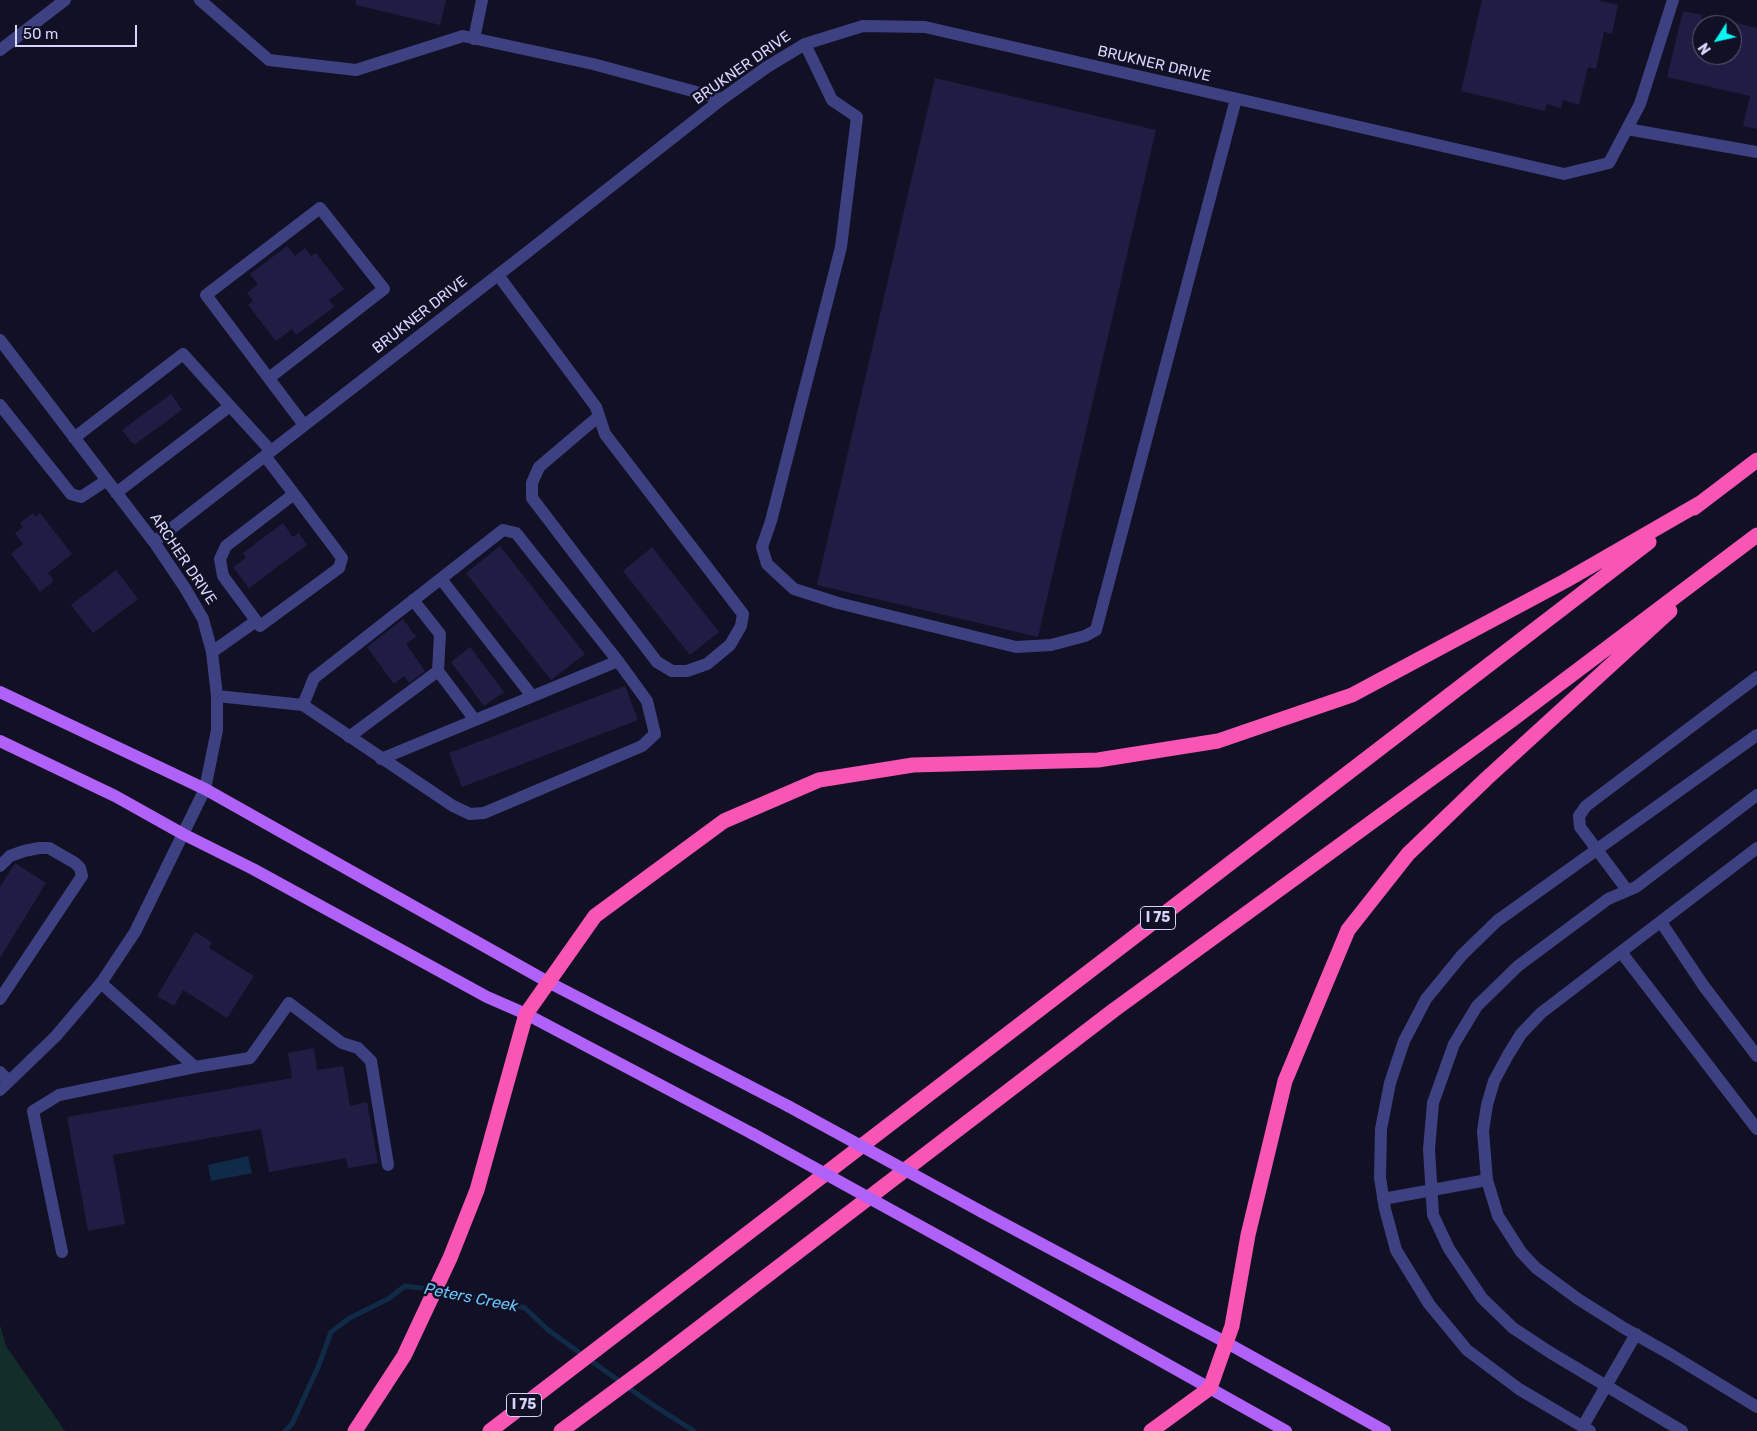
<!DOCTYPE html>
<style>
body{margin:0}
#map{position:relative;width:1757px;height:1431px;overflow:hidden;background:#111024;font-family:Rubik,sans-serif}
canvas{display:block}
.north{position:absolute;left:1692px;top:15px;width:50px;height:50px;box-sizing:border-box;background:#111024;border:1px solid #5f5f7b;border-radius:50%;rotate:235deg;font-size:14px;font-weight:700;line-height:20px;text-align:center;color:#d5d5fd}
.north::after{content:'';display:block;margin:auto;width:18px;height:22px;background:#0af4f3;clip-path:polygon(50% 0,100% 100%,50% 72%,0 100%)}
.scale{position:absolute;left:15px;top:25px;width:122px;height:22px;box-sizing:border-box;border:2px solid #d5d5fd;border-top:0;padding-left:6px;font-size:15px;line-height:18px;white-space:nowrap;color:#d5d5fd;-webkit-text-stroke:4px #111024;paint-order:stroke}
</style>
<div id="map">
<canvas width="1757" height="1431"></canvas>
<div class="north">N</div>
<div class="scale">50 m</div>
</div>
<script>
const c = document.querySelector('canvas').getContext('2d');
c.lineJoin = 'round';
function paint(path, color) {
  c.fillStyle = color;
  c.fill(path, 'evenodd');
}
function toPath(rows) {
  const path = new Path2D();
  for (const r of rows) {
    path.moveTo(r[0], r[1]);
    for (let i = 2; i < r.length; i += 2) path.lineTo(r[i], r[i + 1]);
  }
  return path;
}
function trace(path, color, width, dash) {
  c.strokeStyle = color;
  c.lineWidth = width;
  c.lineCap = dash ? 'butt' : 'round';
  c.setLineDash(dash || []);
  c.stroke(path);
}
function drawText(font, color, halo, rows, align = 'center') {
  c.font = font + ' Rubik,sans-serif';
  c.lineWidth = 5;
  c.setLineDash([]);
  c.textBaseline = 'middle';
  c.strokeStyle = halo;
  c.fillStyle = color;
  for (const [text, x, y, turn = 0] of rows) {
    c.save();
    c.translate(x, y);
    c.rotate((+turn || 0) * Math.PI / 180);
    c.textAlign = isNaN(turn) ? turn : align;
    if (halo) c.strokeText(text, 0, 0);
    c.fillText(text, 0, 0);
    c.restore();
  }
}
paint(toPath([
 [0,1325,6,1346,65,1431,0,1431]
]), '#132e2a');
paint(toPath([
 [248,1156,252,1173,211,1181,208,1165]
]), '#102b48');
trace(toPath([
 [285,1431,292,1424,319,1365,331,1332,348,1319,388,1299,405,1286,452,1292,476,1298,496,1300,525,1308,548,1330,650,1403,694,1431]
]), '#102b48', 5);
paint(toPath([
 [356,0,446,0,440,25,356,5],
 [1482,0,1597,0,1618,5,1612,34,1604,32,1596,69,1588,67,1579,105,1563,100,1561,108,1547,104,1545,111,1461,91],
 [1683,11,1702,15,1702,55,1732,55,1732,22,1757,28,1757,129,1743,126,1750,96,1667,77],
 [935,78,1156,130,1038,637,817,585],
 [287,246,295,256,305,248,311,256,316,253,344,289,329,300,334,307,296,335,292,329,276,341,248,305,253,301,247,293,258,284,250,274],
 [171,394,182,410,134,445,122,430],
 [33,513,36,517,40,513,72,554,48,573,54,581,40,592,11,554,23,544,15,533,23,527,20,523],
 [283,523,293,537,299,533,307,545,249,588,233,567,246,558,243,553],
 [500,546,585,654,551,680,466,573],
 [652,547,719,632,690,655,623,571],
 [116,570,138,599,93,633,71,605],
 [403,619,416,637,406,644,425,671,409,683,404,676,394,684,367,647],
 [470,647,504,692,484,706,451,662],
 [625,686,638,720,462,787,449,753],
 [15,863,46,883,0,958,0,887],
 [195,932,212,942,209,948,254,976,227,1018,183,990,174,1006,157,996],
 [314,1048,317,1070,343,1066,350,1106,367,1102,378,1163,348,1168,346,1158,269,1172,261,1129,113,1155,125,1224,88,1231,67,1117,292,1078,288,1053]
]), '#201d45');
trace(toPath([
 [200,0,269,60,356,70,463,36,593,64,722,99],
 [474,39,482,0],
 [805,44,832,100,857,117,841,247,771,521,762,547,767,564,794,589,838,603,1016,647,1051,645,1085,636,1096,630,1236,99],
 [0,50,65,0],
 [1627,129,1757,152],
 [498,275,596,407,605,434,743,614,741,626,730,645,707,664,687,671,672,671,657,662,532,498,532,483,539,467,599,416],
 [0,340,154,542,185,588,203,619,212,652,217,696,217,730,205,789,135,932,101,983,56,1036,0,1090],
 [269,378,384,289,320,208,206,295,304,425],
 [0,405,71,494,81,497,107,480],
 [74,438,183,354,230,406],
 [265,456,294,494,342,558,339,568,260,626,223,576,220,559,226,546,294,494],
 [116,493,230,406,271,451],
 [154,542,525,254,722,99,767,67,805,44,863,26,925,27,1564,174,1609,163,1640,104,1673,0],
 [441,579,532,696],
 [413,600,440,634,438,671,475,720],
 [212,652,256,621],
 [217,696,303,705,453,806,470,814,484,813,642,746,655,734,647,701,618,661,516,533,503,530,314,678,303,705],
 [349,737,438,671],
 [381,759,618,661],
 [1757,848,1541,1013,1521,1034,1508,1055,1494,1081,1487,1105,1483,1131,1487,1180,1498,1216,1521,1252,1536,1268,1578,1299,1624,1328,1670,1354,1757,1407],
 [0,866,10,856,24,851,39,848,49,848,75,863,80,868,82,876,0,999],
 [1627,890,1580,827,1579,816,1586,806,1757,677],
 [1661,922,1703,985,1757,1056],
 [1621,952,1757,1129],
 [195,1067,250,1058,289,1003,342,1043,358,1048,371,1061,388,1165],
 [0,1072,9,1081],
 [1383,1199,1487,1180],
 [62,1252,33,1111,59,1095,195,1067,101,983],
 [1583,1426,1636,1334],
 [1590,1431,1519,1389,1467,1350,1429,1304,1396,1250,1385,1209,1380,1178,1381,1129,1390,1083,1404,1041,1426,999,1462,955,1497,921,1757,735],
 [1682,1431,1551,1353,1513,1328,1482,1298,1449,1249,1433,1215,1429,1149,1433,1103,1454,1044,1477,1006,1518,966,1608,899,1636,887,1757,795]
]), '#3d4181', 12);
trace(toPath([
 [0,692,205,789,548,982,788,1106],
 [0,741,115,796,183,834,253,869,487,997,526,1014,753,1134],
 [982,1212,1227,1343,1385,1431],
 [949,1242,1286,1431]
]), '#b061f8', 12);
trace(toPath([
 [1694,508,1757,460],
 [355,1431,404,1356,450,1258,477,1190,526,1014,595,916,724,821,819,780,913,765,1098,760,1218,741,1352,695,1565,581,1702,502],
 [490,1431,1649,542],
 [561,1431,653,1363,1114,1010,1513,719,1757,535],
 [1151,1431,1210,1388,1232,1326,1248,1235,1285,1081,1348,930,1408,854,1486,779,1670,611]
]), '#f855b4', 15);
trace(toPath([
 [788,1106,982,1212],
 [753,1134,949,1242]
]), '#b061f8', 12);
for (const [x, y, w] of [
 [1158,918,35],
 [524,1405,35]
]) {
  const box = new Path2D();
  box.roundRect(x - w / 2, y - 11.5, w, 23, 4);
  c.fillStyle = '#111024';
  c.fill(box);
  trace(box, '#d5d5fd', 1);
}
drawText('bold 14px', '#d5d5fd', null, [
 ["I 75",1158,918],
 ["I 75",524,1405]
]);
drawText('15px', '#d5d5fd', '#111024', [
 ["BRUKNER DRIVE",1154,64,13],
 ["BRUKNER DRIVE",742,68,-35],
 ["BRUKNER DRIVE",420,315,-38],
 ["ARCHER DRIVE",183,559,56]
]);
drawText('italic 16px', '#68c4f9', '#111024', [
 ["Peters Creek",471,1298,11]
]);
</script>
